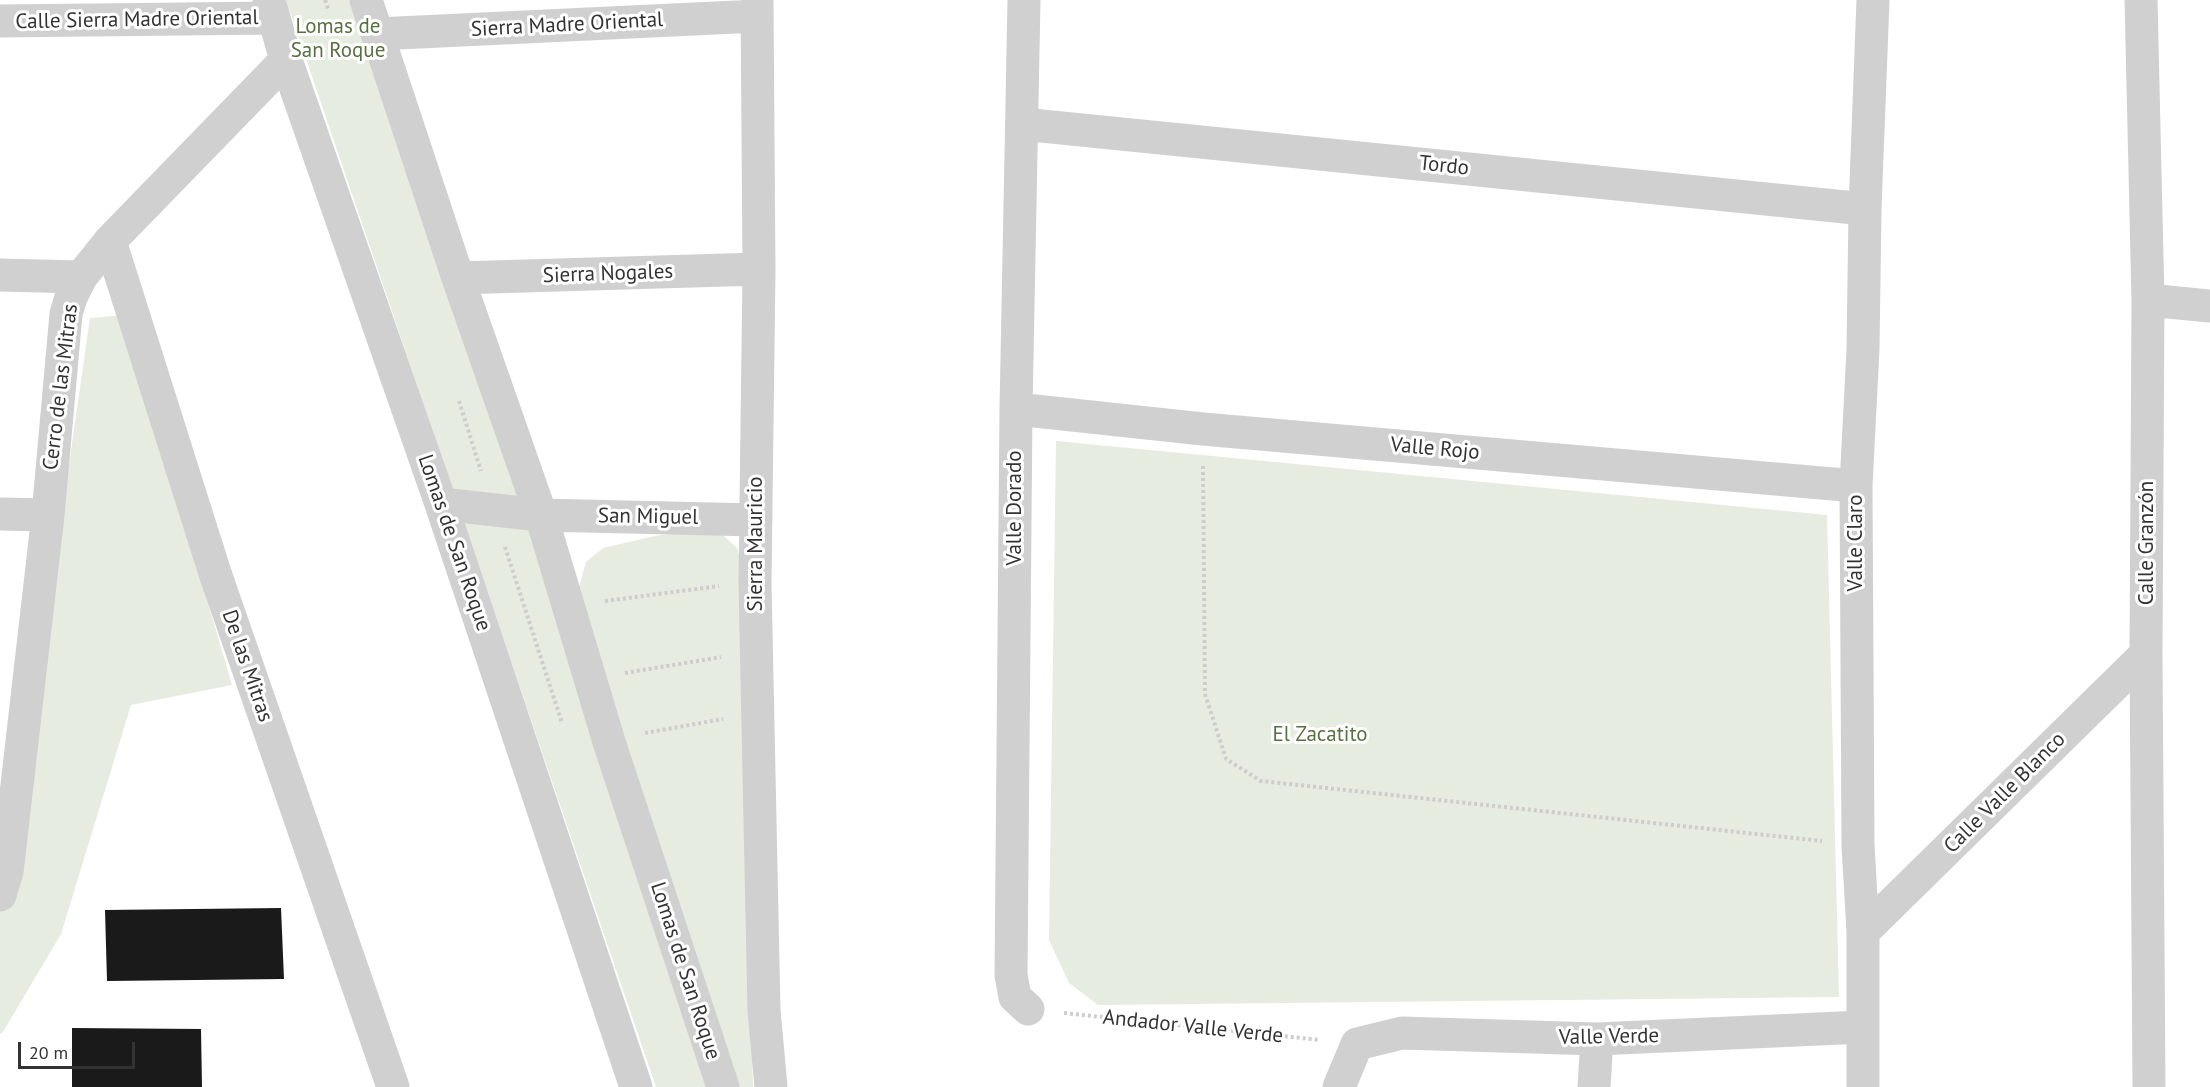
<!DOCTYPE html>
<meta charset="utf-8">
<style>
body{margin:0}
#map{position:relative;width:2210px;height:1087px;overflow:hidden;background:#fff;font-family:"PT Sans",sans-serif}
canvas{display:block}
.scale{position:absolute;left:18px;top:1042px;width:117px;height:27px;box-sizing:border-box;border:3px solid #333;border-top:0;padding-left:8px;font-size:18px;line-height:21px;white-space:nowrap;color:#333;-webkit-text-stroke:4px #fff;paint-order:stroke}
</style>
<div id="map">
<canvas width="2210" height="1087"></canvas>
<div class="scale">20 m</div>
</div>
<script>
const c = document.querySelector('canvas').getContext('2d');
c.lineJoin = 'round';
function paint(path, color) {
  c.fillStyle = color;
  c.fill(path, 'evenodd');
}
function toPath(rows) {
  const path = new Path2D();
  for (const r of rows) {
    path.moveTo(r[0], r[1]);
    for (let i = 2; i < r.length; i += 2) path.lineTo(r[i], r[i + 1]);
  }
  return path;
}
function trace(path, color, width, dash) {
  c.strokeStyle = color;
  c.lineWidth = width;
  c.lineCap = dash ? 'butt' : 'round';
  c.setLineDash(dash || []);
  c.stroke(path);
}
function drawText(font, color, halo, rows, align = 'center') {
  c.font = font + ' "PT Sans",sans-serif';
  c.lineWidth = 6;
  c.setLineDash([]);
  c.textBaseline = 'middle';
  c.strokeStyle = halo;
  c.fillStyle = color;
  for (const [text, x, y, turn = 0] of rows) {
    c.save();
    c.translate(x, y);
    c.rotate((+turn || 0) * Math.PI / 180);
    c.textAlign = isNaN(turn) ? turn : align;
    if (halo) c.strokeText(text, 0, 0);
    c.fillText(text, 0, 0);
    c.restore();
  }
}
paint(toPath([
 [286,0,365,0,716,1087,656,1087],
 [124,315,232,685,131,705,61,934,3,1032,0,1034,0,892,8,891,90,318],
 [1056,441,1827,515,1839,997,1098,1005,1069,983,1049,940],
 [694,531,724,536,737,548,746,582,744,715,753,1087,730,1087,574,605,586,562,603,548,655,536]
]), '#e6ecdf');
paint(toPath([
 [281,908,284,979,107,981,105,910],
 [72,1028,201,1029,202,1087,72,1087]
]), '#1a1a1a');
trace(toPath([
 [325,0,329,11],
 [459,401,481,471],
 [1203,466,1205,694,1226,759,1261,781,1822,841],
 [505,547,562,723],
 [605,601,719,586],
 [625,673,721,657],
 [645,733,723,719],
 [1064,1013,1320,1040]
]), '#cdcdcd', 4, [3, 3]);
trace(toPath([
 [269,0,286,60,441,504,636,1087],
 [366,0,458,278,541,515,610,745,723,1087],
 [757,0,759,269,755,583,764,1010,771,1087],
 [1024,0,1016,409,1011,975,1015,997,1028,1009],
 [2141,0,2148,300,2146,654,2149,1087],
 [0,21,274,18],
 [377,34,757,16],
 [1022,124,1865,209],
 [110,241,215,573,393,1087],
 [0,275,81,277],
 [458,278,759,269],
 [2148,300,2210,306],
 [1016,409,1203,429,1856,486],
 [441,504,541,515,756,520],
 [0,514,48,515],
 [0,895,7,872,48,515,66,314,71,297,81,277,110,241,286,60],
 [1863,932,2146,654],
 [1339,1087,1357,1044,1402,1033,1597,1039,1863,1027],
 [1594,1087,1597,1039],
 [1863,1087,1863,932,1858,845,1856,486,1863,349,1865,209,1873,0]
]), '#d0d0d0', 33);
drawText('21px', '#333', '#fff', [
 ["Calle Sierra Madre Oriental",137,20,-1],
 ["Sierra Madre Oriental",567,25,-3],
 ["Tordo",1444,166,6],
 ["Sierra Nogales",608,274,-2],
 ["Cerro de las Mitras",61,387,-83],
 ["Valle Rojo",1435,449,5],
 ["Valle Dorado",1015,508,-90],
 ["San Miguel",648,517,1],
 ["Lomas de San Roque",454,543,71],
 ["Valle Claro",1856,543,-90],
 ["Calle Granzón",2147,543,-90],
 ["Sierra Mauricio",756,544,-90],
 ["De las Mitras",247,666,71],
 ["Calle Valle Blanco",2005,793,-45],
 ["Lomas de San Roque",685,971,72],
 ["Andador Valle Verde",1193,1027,6],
 ["Valle Verde",1609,1037,-1]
]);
drawText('21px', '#56703f', '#fff', [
 ["Lomas de",338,27],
 ["San Roque",338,51],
 ["El Zacatito",1320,735]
]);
</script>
